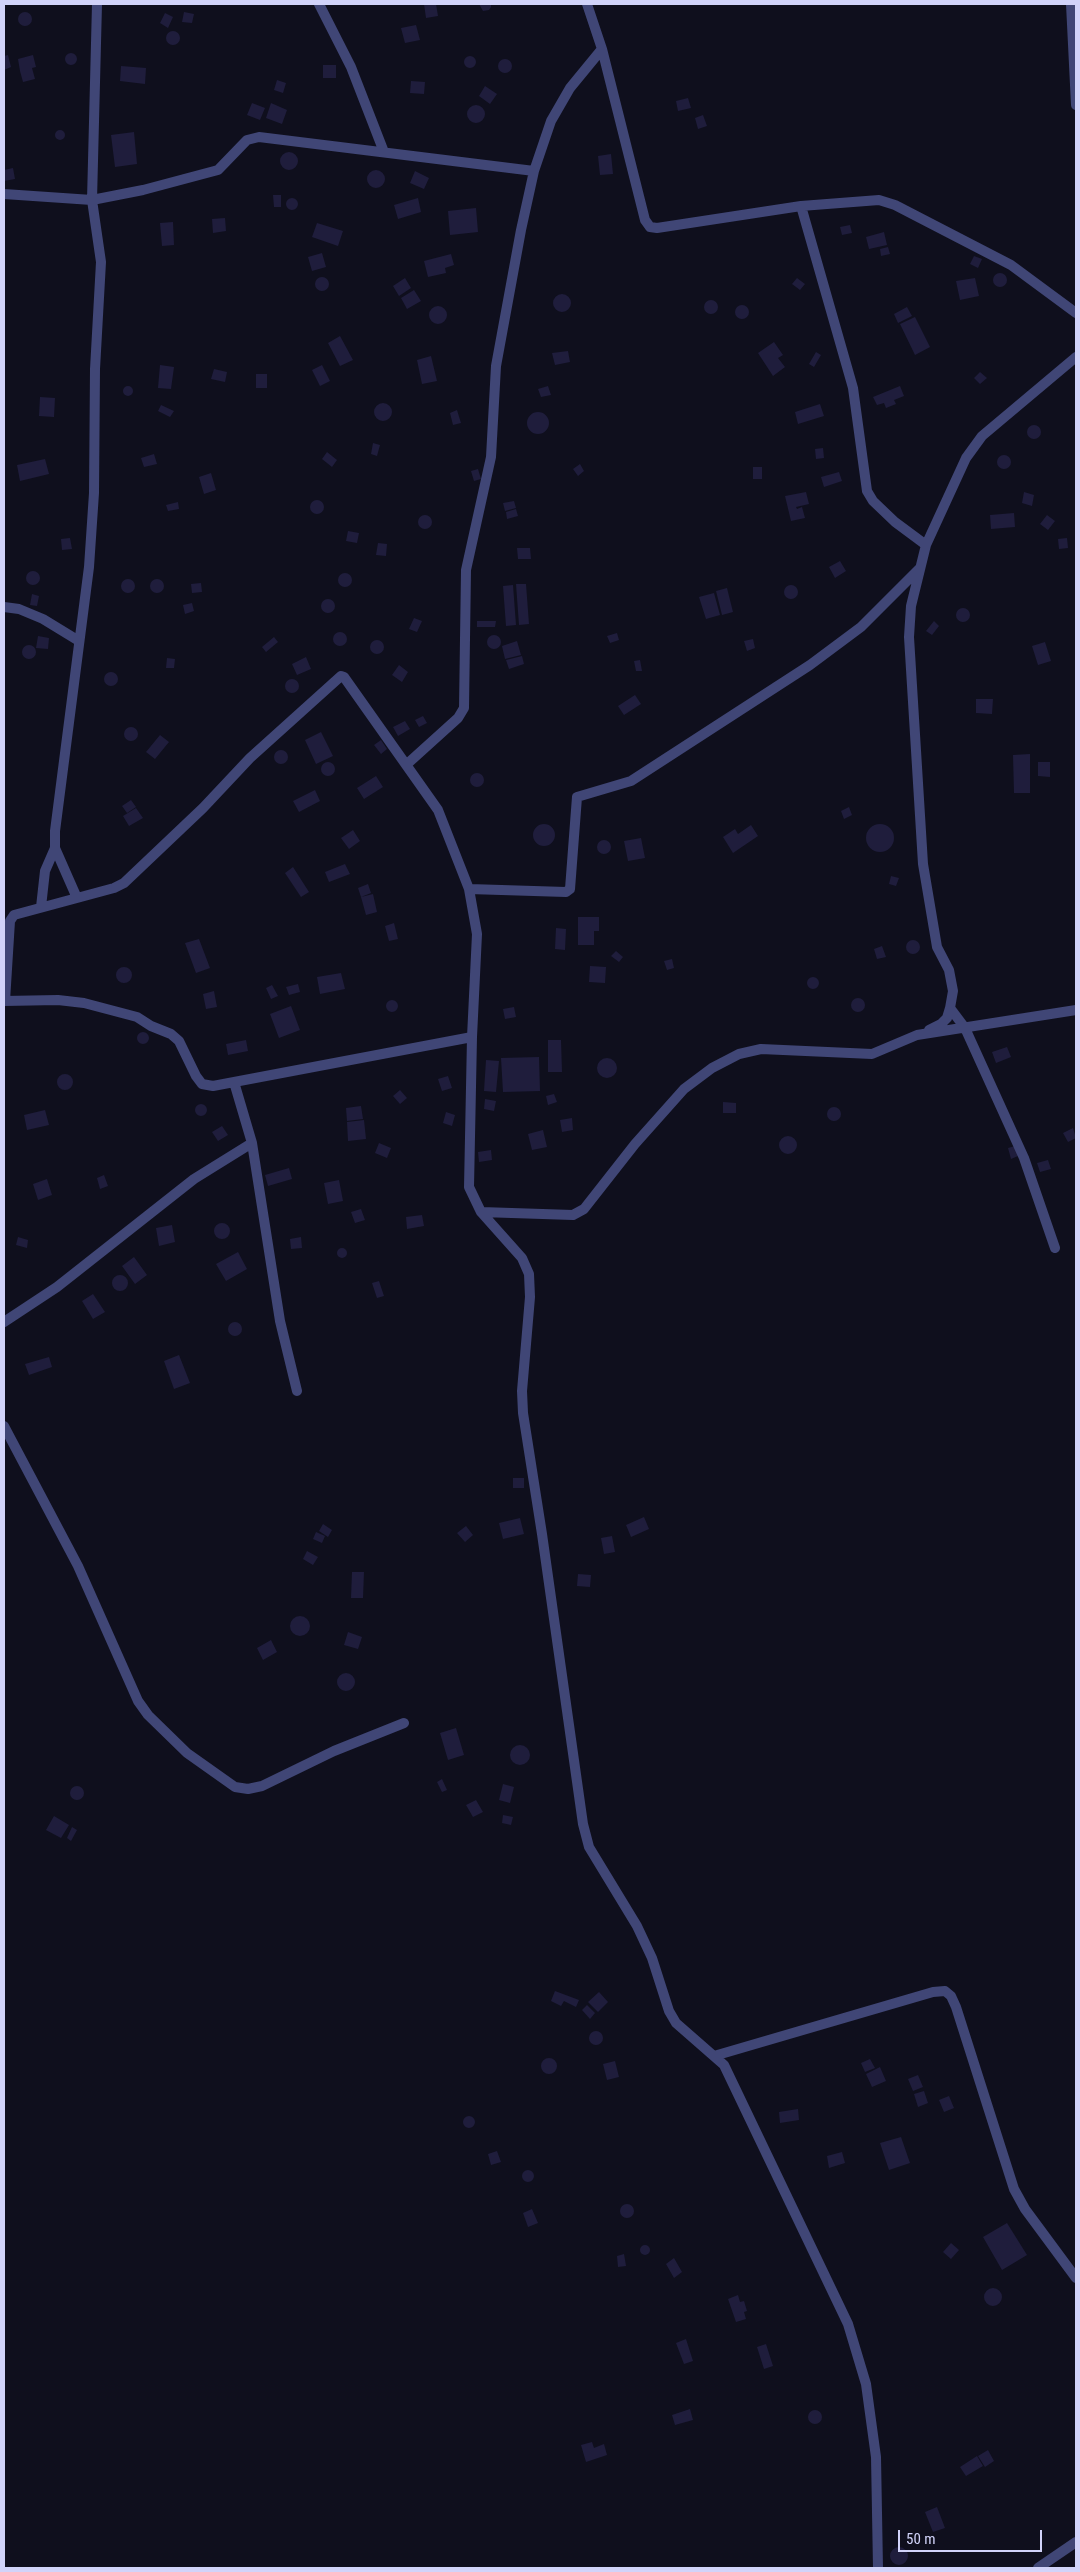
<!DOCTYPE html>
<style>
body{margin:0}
#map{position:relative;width:1080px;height:2572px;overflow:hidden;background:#0f0f1d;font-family:"Roboto Condensed",sans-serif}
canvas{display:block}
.frame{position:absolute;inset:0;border:5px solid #d1d3f9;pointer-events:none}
.scale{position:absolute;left:898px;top:2530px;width:144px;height:22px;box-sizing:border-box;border:2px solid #d1d3f9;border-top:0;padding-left:6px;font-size:15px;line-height:18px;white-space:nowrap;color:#d1d3f9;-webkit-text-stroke:4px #0f0f1d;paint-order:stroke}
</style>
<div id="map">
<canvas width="1080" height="2572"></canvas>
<div class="frame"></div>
<div class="scale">50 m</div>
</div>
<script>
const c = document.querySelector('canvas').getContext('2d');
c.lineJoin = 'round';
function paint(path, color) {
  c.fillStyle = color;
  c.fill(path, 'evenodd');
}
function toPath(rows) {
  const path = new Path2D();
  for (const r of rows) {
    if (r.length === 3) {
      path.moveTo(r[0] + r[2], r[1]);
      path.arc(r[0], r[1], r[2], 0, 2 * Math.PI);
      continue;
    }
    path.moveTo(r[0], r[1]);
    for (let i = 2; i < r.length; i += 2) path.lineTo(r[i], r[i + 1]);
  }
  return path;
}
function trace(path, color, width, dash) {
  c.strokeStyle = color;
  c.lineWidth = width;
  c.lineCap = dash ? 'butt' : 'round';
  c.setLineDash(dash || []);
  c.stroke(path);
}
paint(toPath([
 [424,4,436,4,438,16,426,18],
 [479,4,491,4,491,7,489,10,483,11],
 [184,12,194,14,192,23,182,22],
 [25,19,7],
 [165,13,173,17,168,28,160,23],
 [416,25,420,40,405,43,401,28],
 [173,38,7],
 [71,59,6],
 [8,55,11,67,4,70,4,56],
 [33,55,36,67,20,71,18,59],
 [470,62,6],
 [505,66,7],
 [323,65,336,65,336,78,323,78],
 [121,66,146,68,145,84,120,81],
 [32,68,35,79,23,82,20,71],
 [277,80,286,83,283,93,274,90],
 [411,81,425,82,424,94,410,93],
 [485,86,497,94,490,104,479,96],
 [688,98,691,108,678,111,676,101],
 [252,103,265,108,260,120,247,115],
 [271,103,287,110,282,124,266,118],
 [476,114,9],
 [703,115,707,126,698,129,695,118],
 [60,135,5],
 [134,132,137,164,115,167,111,135],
 [289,161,9],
 [611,154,613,174,600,175,598,156],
 [13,168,15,179,4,181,4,170],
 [376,179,9],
 [415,171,429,178,424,189,410,183],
 [273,195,281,195,281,207,274,207],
 [292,204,6],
 [418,198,421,212,398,219,394,205],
 [476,208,478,232,450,235,448,211],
 [225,218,226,231,213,233,212,219],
 [173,222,174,245,162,246,160,223],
 [317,223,343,231,338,246,312,237],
 [850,225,852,233,842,235,840,227],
 [884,232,887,245,869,249,866,237],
 [888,247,890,254,881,256,880,249],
 [322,253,326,267,312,271,308,257],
 [451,254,454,265,445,268,446,273,428,277,424,261],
 [974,256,982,259,978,268,970,264],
 [1000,280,7],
 [322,284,7],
 [405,278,411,288,399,296,393,286],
 [797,278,805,284,800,290,792,284],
 [975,278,979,296,960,300,956,281],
 [414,290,421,301,407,309,401,298],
 [562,303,9],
 [711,307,7],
 [742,312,7],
 [438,315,9],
 [907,307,912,316,898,323,894,314],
 [915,317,930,347,915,355,900,324],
 [340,336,353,360,340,366,328,343],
 [774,342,783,355,778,358,785,367,773,376,758,353],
 [568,351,570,362,555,365,552,353],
 [816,352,821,355,814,367,809,364],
 [431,356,437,381,422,384,417,360],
 [160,365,174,367,171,389,158,388],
 [322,365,330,381,320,386,312,370],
 [214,369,227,372,225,382,211,379],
 [980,372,987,378,980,384,974,378],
 [256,374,267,374,267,388,256,388],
 [128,391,5],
 [548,386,551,395,541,397,538,389],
 [900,386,904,396,894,400,896,404,886,408,884,403,877,405,873,397],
 [40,397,55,398,54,417,39,416],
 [383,412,9],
 [820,404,824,416,798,424,795,412],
 [161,405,174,411,170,417,158,411],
 [457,410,461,423,453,425,450,413],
 [538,423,11],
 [1034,432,7],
 [373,443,380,445,377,456,371,454],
 [823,448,824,458,816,459,815,449],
 [327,452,337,460,332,467,322,459],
 [154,454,157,464,144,467,141,458],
 [1004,462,7],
 [45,459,49,474,20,481,17,465],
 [580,464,584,471,578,476,573,469],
 [753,467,762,467,762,479,753,479],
 [478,469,481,479,474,481,471,471],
 [839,472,842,481,824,487,821,477],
 [211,473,216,490,204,494,199,477],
 [806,492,809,504,796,507,797,509,802,507,805,518,791,521,785,496],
 [1024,492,1034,495,1032,506,1022,503],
 [317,507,7],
 [514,501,516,508,505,511,503,503],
 [178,502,179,509,168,511,166,505],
 [516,509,518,516,507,519,506,512],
 [1014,513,1015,527,991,529,990,515],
 [1047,515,1055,521,1048,530,1040,524],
 [425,522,7],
 [348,531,359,533,357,543,346,541],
 [70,538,72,549,62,550,61,539],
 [1067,538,1068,548,1059,549,1058,539],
 [378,543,387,544,386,556,376,555],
 [517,548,530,548,531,559,518,559],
 [840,561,846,571,835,578,829,567],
 [33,578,7],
 [345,580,7],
 [157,586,7],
 [128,586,7],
 [201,583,202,592,192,593,191,584],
 [516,584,526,584,529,624,519,625],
 [513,585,516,625,506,626,503,586],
 [791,592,7],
 [727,588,733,612,722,615,716,591],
 [714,593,720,615,706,619,699,597],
 [32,594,39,596,37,606,30,605],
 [328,606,7],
 [192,603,194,611,185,614,183,605],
 [963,615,7],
 [414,618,422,621,417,632,409,629],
 [477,621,496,621,495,627,477,627],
 [934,621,939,626,932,635,926,631],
 [340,639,7],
 [617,633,619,640,610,643,607,636],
 [494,642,7],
 [38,636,49,638,48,649,36,648],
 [274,637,278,642,266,652,262,647],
 [753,639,755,648,747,651,744,641],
 [377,647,7],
 [517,641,521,655,505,659,502,646],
 [1045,642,1051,661,1038,665,1032,646],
 [29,652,7],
 [522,656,524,664,509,669,506,660],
 [306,657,311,669,297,675,292,664],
 [167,658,175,659,174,668,166,668],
 [640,660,642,671,636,671,634,661],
 [399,665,408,672,402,682,392,675],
 [111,679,7],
 [292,686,7],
 [635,695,641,704,624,715,618,706],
 [976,699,993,699,992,714,976,713],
 [423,716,427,723,419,727,415,720],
 [405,721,410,729,398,736,393,727],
 [131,734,7],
 [321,732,333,756,316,764,305,740],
 [160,735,169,742,155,759,146,752],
 [381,740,387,749,381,754,374,745],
 [281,757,7],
 [1030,754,1030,793,1014,793,1013,755],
 [1038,762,1050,762,1050,777,1038,776],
 [328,769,7],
 [477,780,7],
 [376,776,383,787,364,799,357,788],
 [315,790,320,801,299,812,293,801],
 [131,800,136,807,127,813,122,806],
 [849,807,852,815,844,819,841,811],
 [136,808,143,818,129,826,123,816],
 [880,838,14],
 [544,835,11],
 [751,825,758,836,733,853,723,837,735,829,738,834],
 [353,830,360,841,349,849,341,838],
 [641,838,645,858,628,861,624,841],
 [604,847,7],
 [345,864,350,874,329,882,325,872],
 [293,867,309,892,301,897,285,873],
 [891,876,899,878,896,886,889,884],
 [368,884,371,893,361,897,358,888],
 [373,894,377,912,366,915,361,897],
 [578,917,599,917,599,931,594,931,594,945,578,945],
 [394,923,398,939,389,941,385,926],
 [556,928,566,929,565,950,555,949],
 [199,939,210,968,196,973,185,943],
 [913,947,7],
 [882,946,886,957,877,959,874,949],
 [616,951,623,957,619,962,611,956],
 [672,959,674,968,667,970,664,961],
 [590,966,606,967,605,983,589,982],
 [124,975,8],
 [341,973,345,989,320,994,317,977],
 [813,983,6],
 [298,984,300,992,289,995,286,987],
 [272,985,278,996,271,999,266,988],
 [214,991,217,1007,206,1009,203,994],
 [858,1005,7],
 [392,1006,6],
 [291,1006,300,1030,279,1038,270,1014],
 [514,1007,516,1017,505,1019,503,1009],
 [143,1038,6],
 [246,1040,248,1051,228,1055,226,1044],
 [548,1040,561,1040,562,1072,548,1072],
 [1007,1047,1011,1057,996,1063,992,1052],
 [539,1057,540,1091,503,1092,501,1058],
 [607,1068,10],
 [486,1060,499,1061,496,1092,484,1091],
 [65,1082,8],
 [448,1076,452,1088,442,1091,438,1079],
 [400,1090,407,1098,400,1104,393,1096],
 [554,1094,557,1102,548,1105,546,1096],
 [485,1099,496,1101,494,1111,484,1109],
 [723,1102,736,1103,736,1113,723,1113],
 [201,1110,6],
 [361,1106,363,1119,347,1121,346,1108],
 [834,1114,7],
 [45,1110,49,1125,27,1130,24,1115],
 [446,1112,455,1115,452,1126,443,1123],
 [572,1118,573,1130,562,1132,560,1120],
 [364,1120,366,1139,348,1141,347,1122],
 [222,1126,228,1135,218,1141,212,1132],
 [1073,1128,1076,1138,1068,1142,1063,1133],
 [543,1130,547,1147,532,1150,528,1134],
 [788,1145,9],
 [379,1143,391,1148,387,1158,375,1153],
 [1015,1146,1018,1156,1011,1159,1008,1148],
 [491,1150,492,1160,479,1162,478,1152],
 [1048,1160,1051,1169,1040,1172,1037,1163],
 [289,1168,292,1179,268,1186,265,1175],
 [104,1175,108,1186,100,1189,97,1178],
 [47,1179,52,1195,38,1200,33,1184],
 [339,1180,343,1201,328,1204,324,1183],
 [361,1209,365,1220,355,1223,351,1212],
 [422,1215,424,1226,407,1229,406,1217],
 [222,1231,8],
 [172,1225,175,1242,159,1246,156,1228],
 [18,1237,28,1240,27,1248,16,1245],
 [301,1237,302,1248,291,1249,290,1239],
 [342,1253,5],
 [238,1252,247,1269,226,1281,216,1264],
 [134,1257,147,1275,135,1284,122,1266],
 [120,1283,8],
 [379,1281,384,1296,377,1298,372,1283],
 [93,1294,105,1312,93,1319,82,1301],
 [235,1329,7],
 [179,1355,190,1383,174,1389,164,1361],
 [49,1357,52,1367,29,1375,25,1364],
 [513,1478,524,1478,524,1488,513,1488],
 [644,1517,649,1529,631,1537,626,1525],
 [520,1518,524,1534,503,1539,499,1523],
 [323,1524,332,1530,328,1537,319,1531],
 [466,1526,473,1535,465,1542,457,1533],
 [316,1532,325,1536,322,1543,313,1539],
 [612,1536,615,1552,604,1554,601,1538],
 [307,1551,318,1557,313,1565,303,1559],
 [352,1572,364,1572,363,1598,351,1598],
 [578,1574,591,1575,590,1587,577,1586],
 [300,1626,10],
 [348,1632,362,1637,358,1649,344,1645],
 [271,1640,277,1652,263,1660,257,1648],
 [346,1682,9],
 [456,1728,464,1755,448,1760,440,1733],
 [520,1755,10],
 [442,1779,447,1790,442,1792,437,1782],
 [503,1784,514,1787,510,1803,499,1800],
 [77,1793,7],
 [476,1800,483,1812,473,1817,466,1805],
 [503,1815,513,1817,511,1825,502,1823],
 [54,1816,69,1825,61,1838,46,1830],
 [72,1827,77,1830,71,1841,67,1838],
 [555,1991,579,2000,576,2007,564,2001,561,2006,551,2001],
 [599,1992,608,2002,598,2012,588,2002],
 [587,2005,595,2013,590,2019,582,2010],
 [596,2038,7],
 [549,2066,8],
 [870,2059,875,2068,865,2072,861,2063],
 [615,2061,619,2077,607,2080,603,2064],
 [880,2067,886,2081,872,2087,866,2074],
 [918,2075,923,2087,913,2091,908,2079],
 [924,2091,928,2103,918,2107,914,2094],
 [949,2096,954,2108,944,2112,939,2100],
 [798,2109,799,2120,780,2123,779,2112],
 [469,2122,6],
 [901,2137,910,2163,889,2170,880,2143],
 [497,2151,501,2162,491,2165,488,2154],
 [842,2152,845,2163,829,2168,827,2156],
 [528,2176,6],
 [627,2211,7],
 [532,2209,538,2223,528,2227,523,2213],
 [1007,2223,1027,2255,1002,2270,983,2237],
 [951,2243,959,2250,951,2259,943,2252],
 [645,2250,5],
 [624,2254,626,2266,618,2267,617,2256],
 [674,2258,682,2272,674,2278,666,2264],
 [993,2297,9],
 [738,2295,740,2302,744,2301,747,2311,744,2312,746,2319,736,2322,728,2299],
 [686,2339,693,2361,684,2364,676,2343],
 [766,2344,773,2366,764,2369,757,2347],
 [690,2409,693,2420,675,2425,672,2415],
 [815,2417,7],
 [592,2442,594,2448,604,2444,607,2455,586,2462,581,2445],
 [988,2450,994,2461,985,2467,978,2456],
 [977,2456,983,2466,966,2476,960,2467],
 [937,2507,945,2528,933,2532,925,2512],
 [899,2556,9]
]), '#1f1d3c');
trace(toPath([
 [319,4,351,67,384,152],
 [587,4,602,49,645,220,650,227,657,228,801,206,879,200,895,205,1011,265,1076,313],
 [1071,4,1076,105],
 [4,194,92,200,143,190,218,170,247,140,259,137,534,171],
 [801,206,853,388,867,491,873,501,895,522,926,545],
 [4,607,19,609,43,619,79,641],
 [406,765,458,718,464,708,466,570,491,457,496,366,521,230,534,171,551,121,570,88,602,49],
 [469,889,566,892,570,889,577,797,631,781,810,665,861,627,919,569],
 [77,898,55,848,55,831,89,567,94,493,95,369,101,262,92,200,97,4],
 [41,907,45,871,55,848],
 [4,1001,58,1000,84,1003,137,1017,151,1026,171,1034,179,1041,196,1076,202,1084,213,1086,472,1037],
 [5,1001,10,921,14,915,114,888,124,883,203,808,250,758,341,676,344,677,438,810,469,889,477,934,472,1037,469,1187,481,1212,522,1258,529,1274,530,1297,522,1391,523,1413,542,1534,583,1824,589,1847,637,1926,652,1958,669,2011,676,2023,724,2065,848,2324,866,2384,876,2457,878,2568],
 [929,1030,941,1024,947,1018,950,1008],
 [234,1082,252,1143,280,1321,297,1391],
 [481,1212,573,1215,584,1209,635,1144,684,1089,712,1068,739,1054,761,1049,872,1054,917,1035,1076,1010],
 [1055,1248,1024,1158,965,1028,950,1008,953,991,949,970,937,947,923,864,909,637,911,606,926,545,966,458,982,436,1076,357],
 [4,1322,57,1287,194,1179,252,1143],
 [4,1426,78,1566,138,1701,148,1715,187,1753,235,1787,248,1789,262,1786,334,1751,404,1723],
 [714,2056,933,1992,945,1991,951,1996,956,2007,1014,2189,1025,2209,1076,2278],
 [1038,2568,1076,2542]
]), '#404676', 10);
</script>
